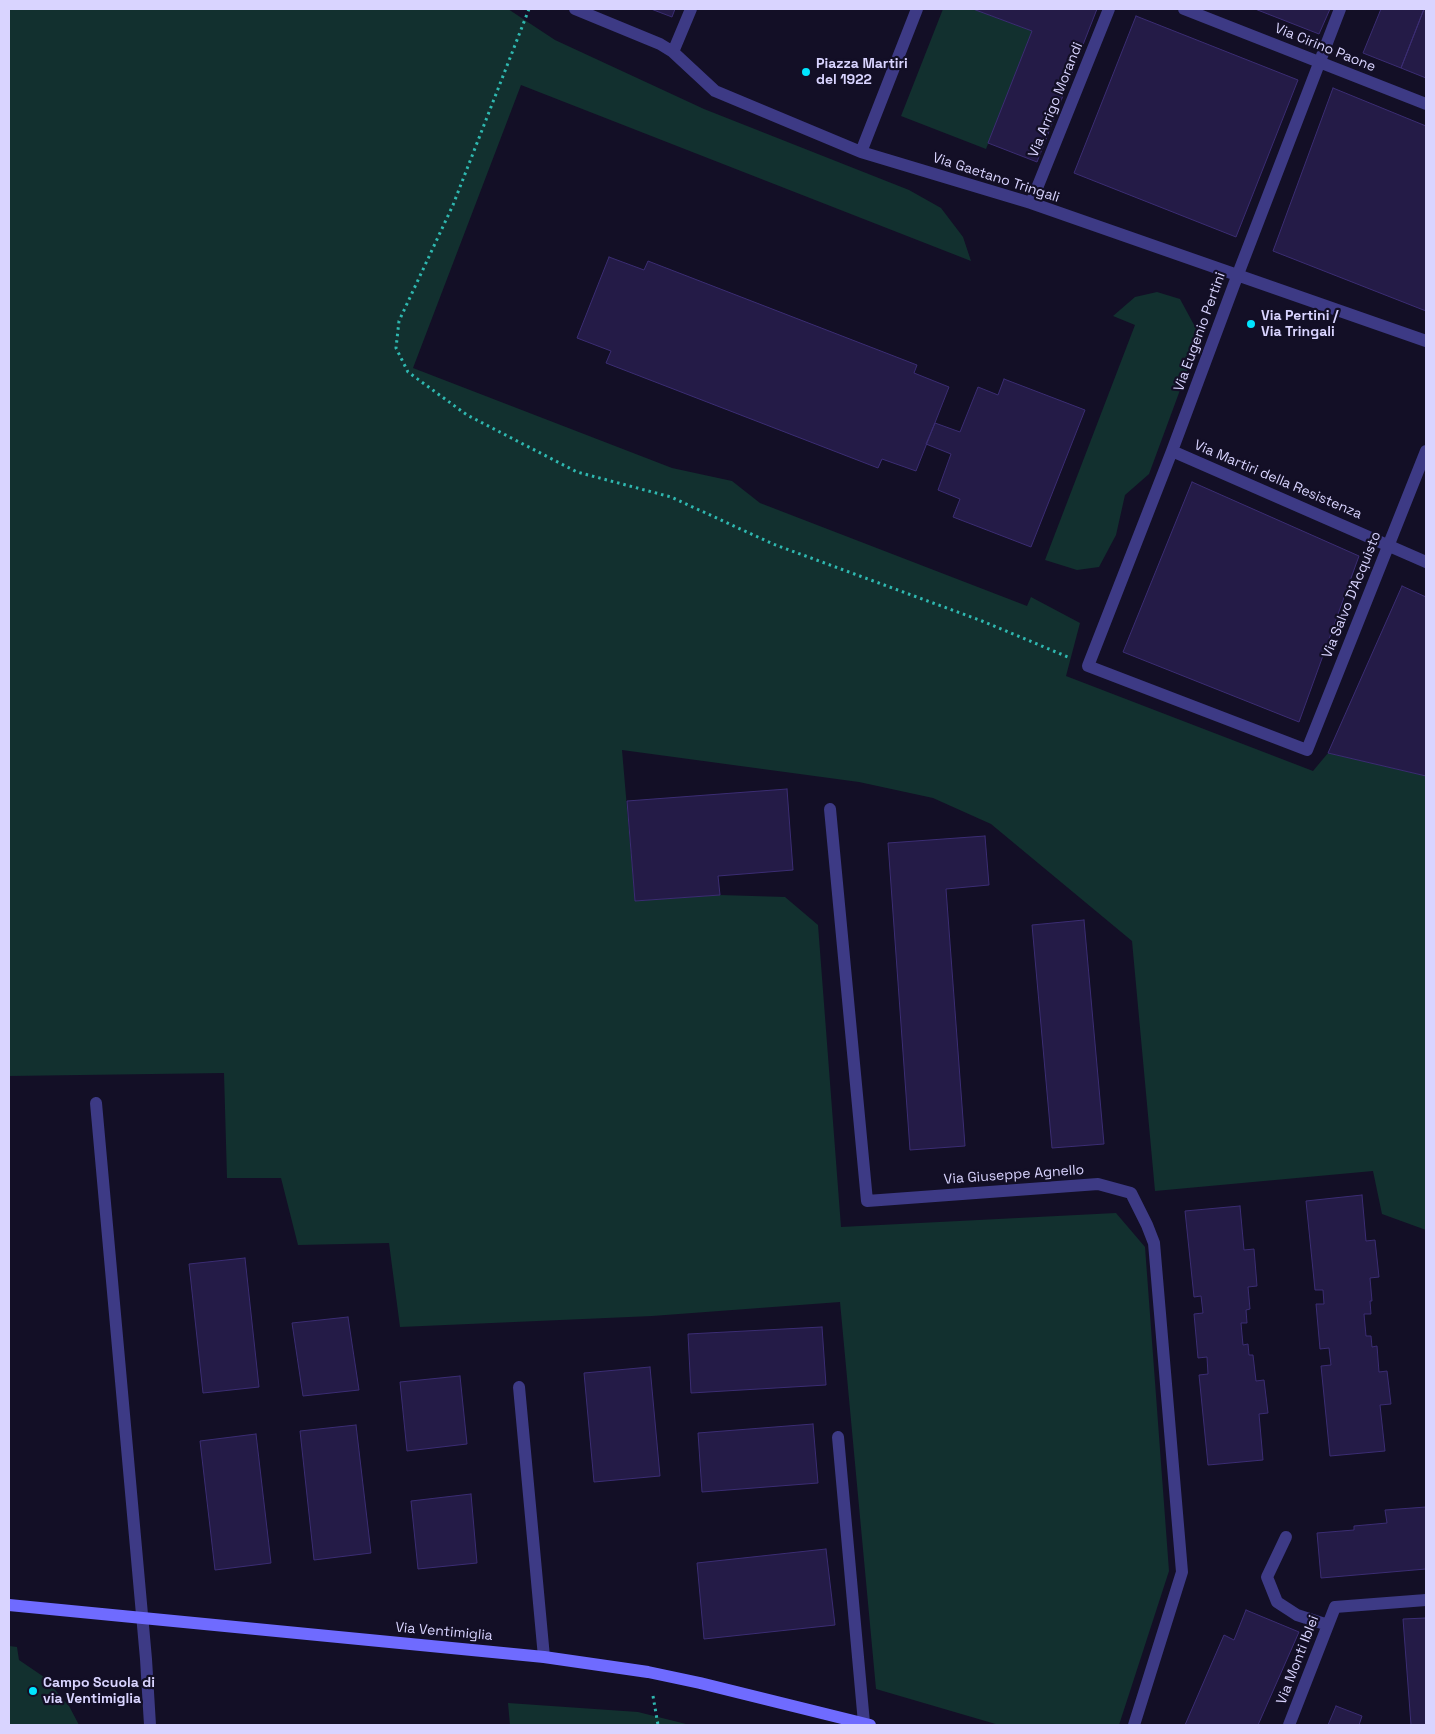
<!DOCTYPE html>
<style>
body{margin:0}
#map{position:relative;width:1435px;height:1734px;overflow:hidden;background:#130f26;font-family:"Space Grotesk",sans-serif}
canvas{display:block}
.frame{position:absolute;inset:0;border:10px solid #d9d4ff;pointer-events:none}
</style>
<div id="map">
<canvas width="1435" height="1734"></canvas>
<div class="frame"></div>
</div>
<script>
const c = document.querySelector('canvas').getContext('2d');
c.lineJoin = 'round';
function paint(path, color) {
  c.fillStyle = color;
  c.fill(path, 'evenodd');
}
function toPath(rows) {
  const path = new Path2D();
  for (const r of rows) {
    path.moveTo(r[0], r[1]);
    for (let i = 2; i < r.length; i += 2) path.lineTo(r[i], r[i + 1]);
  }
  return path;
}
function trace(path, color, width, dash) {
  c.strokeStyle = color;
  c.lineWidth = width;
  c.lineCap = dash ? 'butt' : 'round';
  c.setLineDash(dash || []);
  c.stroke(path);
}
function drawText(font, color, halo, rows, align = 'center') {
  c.font = font + ' "Space Grotesk",sans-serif';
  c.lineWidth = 4.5;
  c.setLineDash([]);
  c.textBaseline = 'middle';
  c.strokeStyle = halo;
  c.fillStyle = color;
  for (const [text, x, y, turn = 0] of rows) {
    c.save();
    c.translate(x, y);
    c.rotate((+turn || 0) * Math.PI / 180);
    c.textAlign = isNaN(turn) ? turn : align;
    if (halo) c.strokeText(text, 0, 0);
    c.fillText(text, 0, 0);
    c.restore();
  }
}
paint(toPath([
 [9,9,508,9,555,40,704,109,909,190,941,208,963,237,971,261,521,85,413,368,672,468,732,481,760,503,1027,606,1031,597,1080,623,1066,676,1313,771,1328,753,1426,776,1426,1230,1382,1214,1373,1171,1155,1191,1132,941,991,824,933,798,859,782,622,750,635,901,720,895,785,897,818,925,841,1227,1116,1213,1145,1247,1169,1571,1119,1725,999,1725,876,1689,840,1302,652,1316,400,1327,389,1243,298,1245,281,1178,227,1178,224,1073,9,1076],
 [943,9,973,9,1032,31,986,149,901,116],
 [1157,292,1180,299,1200,336,1149,474,1125,495,1116,535,1099,567,1077,570,1045,560,1135,325,1113,316,1135,297],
 [9,1646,17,1647,19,1660,44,1677,69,1706,79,1725,9,1725],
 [508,1703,638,1712,690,1725,510,1725]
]), '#12302f');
const building = toPath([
 [651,9,675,9,672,17,651,9],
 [973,9,1097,9,1037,162,988,143,1032,31,973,9],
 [1255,9,1330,9,1319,34,1255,9],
 [1381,9,1424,9,1401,68,1363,53,1381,9],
 [1424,9,1426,9,1426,78,1401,68,1424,9],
 [1136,16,1298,80,1236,237,1074,173,1136,16],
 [1333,88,1426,126,1426,311,1273,251,1333,88],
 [609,257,644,270,648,261,917,365,914,373,949,387,916,471,882,459,878,468,606,363,611,351,577,338,609,257],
 [1004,379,1085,410,1031,547,953,517,960,499,938,490,951,454,926,444,935,423,960,432,978,387,998,395,1004,379],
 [1192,482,1359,556,1299,722,1123,652,1192,482],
 [1402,586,1426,597,1426,776,1328,753,1402,586],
 [787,789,793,870,718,876,720,895,635,901,627,801,787,789],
 [985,836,989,885,946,889,965,1146,910,1150,888,843,985,836],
 [1084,920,1104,1144,1052,1148,1032,925,1084,920],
 [1362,1195,1366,1241,1375,1240,1379,1277,1370,1278,1372,1301,1370,1301,1371,1314,1364,1314,1366,1336,1371,1336,1372,1347,1377,1346,1379,1372,1387,1371,1391,1404,1380,1405,1385,1451,1330,1456,1321,1366,1331,1365,1329,1348,1320,1349,1316,1304,1324,1304,1323,1290,1315,1290,1306,1201,1362,1195],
 [1240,1206,1244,1250,1254,1249,1257,1286,1248,1287,1250,1309,1246,1310,1247,1323,1241,1323,1243,1345,1248,1344,1249,1355,1253,1355,1256,1381,1264,1380,1268,1413,1259,1414,1263,1460,1208,1465,1199,1375,1208,1374,1207,1357,1198,1358,1194,1314,1203,1313,1201,1296,1194,1297,1185,1211,1240,1206],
 [245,1258,259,1387,203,1393,189,1264,245,1258],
 [348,1317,359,1390,303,1396,292,1323,348,1317],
 [822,1327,826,1385,691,1393,688,1334,822,1327],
 [650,1367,660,1476,594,1482,584,1373,650,1367],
 [460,1376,467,1444,407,1451,400,1382,460,1376],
 [813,1424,818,1483,702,1492,698,1433,813,1424],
 [356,1425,371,1553,314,1560,300,1431,356,1425],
 [256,1434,271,1563,215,1570,200,1441,256,1434],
 [471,1494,477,1563,418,1569,411,1501,471,1494],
 [1426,1507,1426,1569,1321,1578,1317,1533,1354,1530,1354,1526,1387,1523,1385,1510,1426,1507],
 [826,1549,835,1625,704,1639,697,1563,826,1549],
 [1246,1610,1299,1632,1258,1725,1185,1725,1224,1635,1234,1640,1246,1610],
 [1426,1618,1426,1725,1411,1725,1403,1619,1426,1618],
 [1336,1706,1362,1716,1359,1725,1328,1725,1336,1706]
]);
paint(building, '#241b47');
trace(building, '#3b2d73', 1);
trace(toPath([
 [529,9,453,205,399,321,396,348,408,372,467,415,577,472,671,497,773,544,982,621,1068,657],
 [653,1696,658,1725]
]), '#2fb8b0', 3, [2.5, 4]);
trace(toPath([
 [575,9,660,44,673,52,715,91,861,152,1031,203,1426,341],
 [1184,9,1426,104],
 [1340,9,1238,274,1172,451,1088,666,1307,750,1426,451],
 [673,52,691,9],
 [861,152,917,9],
 [1031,203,1109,9],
 [1172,451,1426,562],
 [830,809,867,1201,1098,1184,1131,1193,1147,1225,1154,1243,1182,1572,1134,1725],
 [96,1103,146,1659,150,1725],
 [519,1387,544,1657],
 [838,1437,864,1723],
 [1286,1537,1267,1577,1277,1602,1297,1615,1328,1625],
 [1289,1725,1335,1607,1426,1600]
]), '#3d3a85', 12);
trace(toPath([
 [9,1605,544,1657,648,1672,700,1683,870,1725]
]), '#6f6bff', 12);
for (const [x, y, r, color] of [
 [806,72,5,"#00e5ff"],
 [1251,324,5,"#00e5ff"],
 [33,1691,5,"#00e5ff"]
]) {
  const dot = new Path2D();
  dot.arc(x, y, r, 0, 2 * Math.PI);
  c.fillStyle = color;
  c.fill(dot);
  trace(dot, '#130f26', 2);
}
drawText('14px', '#d9d4ff', '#130f26', [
 ["Via Cirino Paone",1325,48,22],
 ["Via Arrigo Morandi",1056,100,-68],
 ["Via Gaetano Tringali",996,178,18],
 ["Via Eugenio Pertini",1200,332,-70],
 ["Via Martiri della Resistenza",1278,480,23],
 ["Via Salvo D'Acquisto",1352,595,-68],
 ["Via Giuseppe Agnello",1014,1175,-4],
 ["Via Ventimiglia",444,1632,5],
 ["Via Monti Iblei",1298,1660,-69]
]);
drawText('bold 14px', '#d9d4ff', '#130f26', [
 ["Piazza Martiri",816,64],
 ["del 1922",816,80],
 ["Via Pertini /",1261,316],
 ["Via Tringali",1261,332],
 ["Campo Scuola di",43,1683],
 ["via Ventimiglia",43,1699]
], 'left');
</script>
